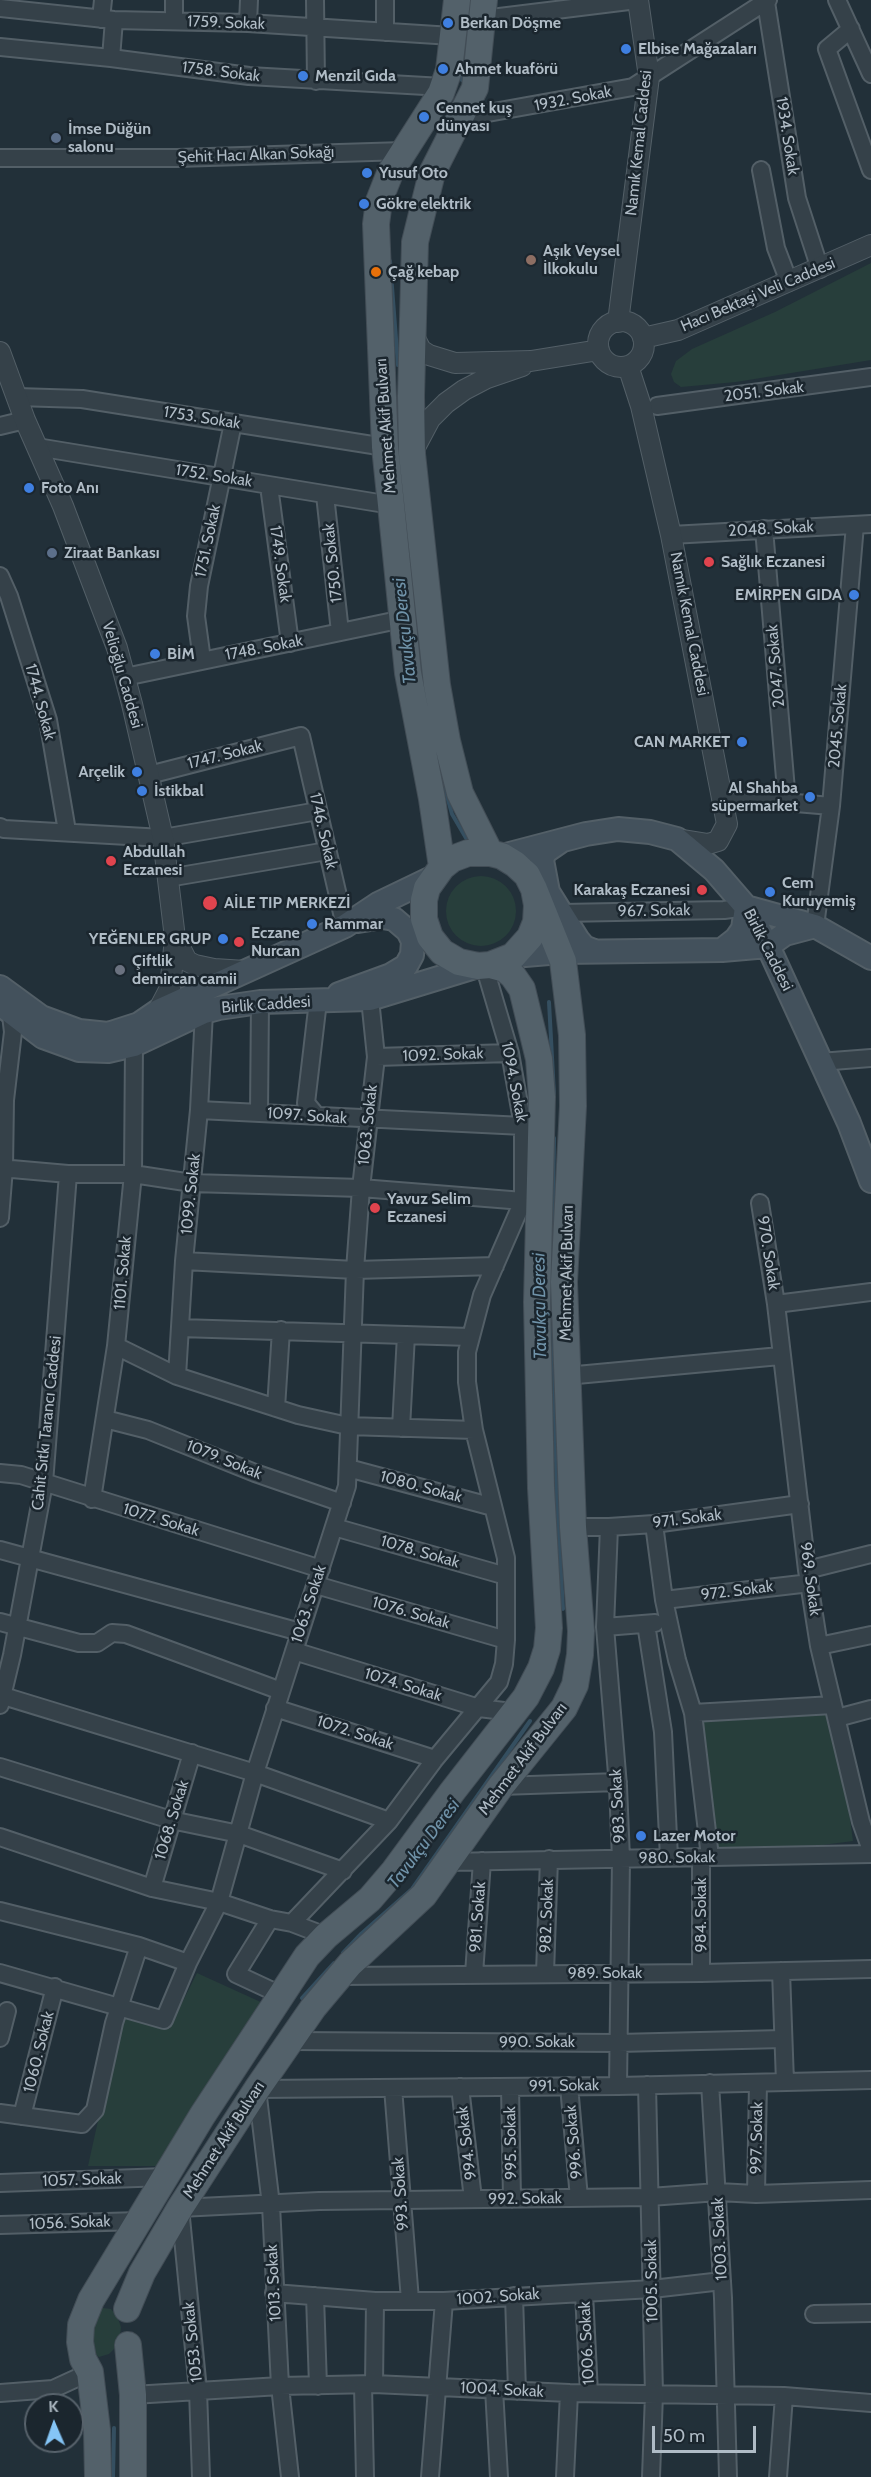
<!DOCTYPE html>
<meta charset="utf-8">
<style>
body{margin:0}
#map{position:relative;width:871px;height:2477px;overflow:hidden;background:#223039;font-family:Cabin,sans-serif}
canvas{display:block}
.north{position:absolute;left:24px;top:2393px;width:60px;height:60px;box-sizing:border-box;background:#1b262e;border:2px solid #57626b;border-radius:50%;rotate:358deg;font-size:16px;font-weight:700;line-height:24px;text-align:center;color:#b0bcc6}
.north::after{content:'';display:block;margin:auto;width:21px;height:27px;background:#85c5f6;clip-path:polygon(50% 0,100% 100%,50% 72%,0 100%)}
.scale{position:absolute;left:652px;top:2426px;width:104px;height:27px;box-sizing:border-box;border:3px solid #b0bcc6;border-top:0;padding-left:8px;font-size:18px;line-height:21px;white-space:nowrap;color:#b0bcc6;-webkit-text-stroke:4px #1b262e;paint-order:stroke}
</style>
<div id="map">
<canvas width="871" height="2477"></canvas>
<div class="north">K</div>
<div class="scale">50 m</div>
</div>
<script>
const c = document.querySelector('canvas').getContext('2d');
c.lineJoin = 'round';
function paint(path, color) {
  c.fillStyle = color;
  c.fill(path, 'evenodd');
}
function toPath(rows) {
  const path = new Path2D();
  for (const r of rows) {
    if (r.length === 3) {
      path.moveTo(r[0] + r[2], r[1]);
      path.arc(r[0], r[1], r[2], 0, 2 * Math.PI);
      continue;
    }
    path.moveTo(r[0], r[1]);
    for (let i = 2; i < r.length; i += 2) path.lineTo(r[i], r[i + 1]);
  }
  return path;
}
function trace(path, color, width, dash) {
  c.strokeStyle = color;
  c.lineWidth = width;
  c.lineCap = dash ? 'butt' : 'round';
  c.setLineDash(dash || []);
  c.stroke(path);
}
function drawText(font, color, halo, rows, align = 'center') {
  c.font = font + ' Cabin,sans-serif';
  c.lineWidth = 5;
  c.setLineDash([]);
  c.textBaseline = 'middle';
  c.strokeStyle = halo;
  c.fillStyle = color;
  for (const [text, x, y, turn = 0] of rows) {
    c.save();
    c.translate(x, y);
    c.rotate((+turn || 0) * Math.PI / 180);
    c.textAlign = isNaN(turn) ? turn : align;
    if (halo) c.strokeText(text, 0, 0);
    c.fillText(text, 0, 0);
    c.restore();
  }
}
paint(toPath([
 [871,263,871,360,736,382,681,387,674,382,671,374,676,361,692,349,775,312],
 [481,911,35],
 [834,1698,853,1841,708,1860,689,1717],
 [197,1973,265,2004,158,2166,88,2166,121,2017,169,2029],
 [103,2308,111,2309,117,2316,121,2327,120,2337,115,2348,109,2354,99,2357,94,2353,89,2332,96,2313]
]), '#273e3b');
trace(toPath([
 [462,80,467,33],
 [390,261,398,365],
 [397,415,398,449,424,689],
 [438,764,452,814,466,838],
 [549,1002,554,1094],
 [552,1262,554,1138],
 [553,1327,557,1506,563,1609],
 [343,1953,361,1934,412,1889,530,1721],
 [302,1998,334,1963],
 [113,2477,114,2428]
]), '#354f60', 4);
const minor = toPath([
 [174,0,174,21],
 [315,0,316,81],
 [837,0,871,74],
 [766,2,797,198,820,269],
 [0,8,114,20,248,23,452,36],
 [101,19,103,0],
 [483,19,637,0],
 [248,23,249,0],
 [851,29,827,49,871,170],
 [385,32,385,0],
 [0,47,111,58,249,76,443,87],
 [111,58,114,20],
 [460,118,633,87,768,0],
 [0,158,177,158,404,151],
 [761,170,776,248,789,282],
 [17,397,82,399,385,447],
 [657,406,871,377],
 [0,426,25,420],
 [37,447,391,505],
 [269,486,290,643],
 [325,495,340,632],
 [764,529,787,802],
 [671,535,871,524],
 [0,576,9,596,48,720,67,831],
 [202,660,196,616,199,586,233,423],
 [125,677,403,619],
 [149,775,301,736,345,926],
 [724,804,749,799,831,806],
 [0,827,4,829,163,838,318,811],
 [168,878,327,851],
 [562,913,724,910,746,907],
 [815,926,831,806,855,525],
 [376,1057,510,1053],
 [820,1062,871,1058],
 [199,1110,523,1126],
 [259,1112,260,1002],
 [316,1115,306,1103,318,1001],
 [0,1168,68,1174,133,1174,192,1183,361,1188,523,1201],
 [760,1203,776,1304,807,1570,819,1646,861,1822,871,1850],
 [0,1218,4,1168,5,1100,13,1032,11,1015],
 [184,1261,355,1270,495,1266],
 [776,1304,871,1292],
 [180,1328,470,1337],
 [116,1346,177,1376,298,1415,348,1426,474,1430],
 [177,1376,184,1261,199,1110,204,1012],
 [566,1376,780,1356],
 [276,1408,281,1330],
 [105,1419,148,1430,255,1473,342,1503],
 [401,1428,406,1335],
 [348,1468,493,1507],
 [0,1473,21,1475,321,1569],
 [92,1499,116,1346,133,1174,134,1045],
 [654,1524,664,1600,677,1660,693,1713,710,1857],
 [334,1527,506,1576],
 [573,1527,609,1527,654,1524,800,1504],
 [609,1527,605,1627,618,1786,621,1859,618,2086],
 [0,1550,300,1632],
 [807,1570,871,1554],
 [316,1585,506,1640],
 [664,1600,810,1583],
 [0,1622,79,1643,97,1643,112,1633,126,1634,281,1691],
 [646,1624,663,1732,669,1858],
 [605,1627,655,1623],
 [819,1646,871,1635],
 [294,1651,479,1708,512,1712],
 [0,1695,255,1773,389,1821],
 [0,1705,12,1655,44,1483,68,1174],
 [275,1708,435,1759],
 [693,1713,833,1705],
 [837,1718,871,1709],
 [0,1767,171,1820,239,1834,343,1871],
 [501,1786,618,1782],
 [0,1837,152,1888,219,1902,270,1919,292,1923,389,1821,435,1759,499,1682,504,1664,506,1640,506,1558,474,1430,467,1382,467,1352,482,1295,523,1201,523,1126,510,1053,484,965],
 [701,1857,701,1973],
 [447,1862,871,1854],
 [152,1888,192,1753],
 [0,1911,139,1946,188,1963],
 [270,1919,236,1974,281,1995],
 [292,1923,326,1936],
 [781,1971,785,2082],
 [0,1973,164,2020,188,1963,219,1902,255,1773,347,1486,355,1270,361,1188,376,1057,370,999],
 [545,1973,549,1859],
 [474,1974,482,1861],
 [340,1976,701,1973,871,1969],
 [0,2038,7,2011],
 [290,2041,618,2043,783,2039],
 [710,2083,723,2298,728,2477],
 [647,2085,654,2394,651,2477],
 [569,2086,579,2198],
 [460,2087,473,2199],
 [510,2087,512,2199],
 [393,2088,410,2300],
 [0,2113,82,2124,95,2110,114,2023,139,1946],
 [22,2116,55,1987],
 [0,2183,165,2177],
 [756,2194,758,2083],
 [0,2225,140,2221],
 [274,2293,375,2301,444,2301,652,2289,722,2281],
 [584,2293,589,2393],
 [315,2296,318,2386],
 [514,2296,517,2391],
 [814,2314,871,2313],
 [374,2384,375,2301],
 [363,2385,365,2477],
 [494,2389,499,2477],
 [0,2393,53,2389,90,2372],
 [133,2395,280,2386,374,2384,569,2393,784,2396,871,2403],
 [201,2477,198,2390,180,2208,319,2201,650,2197,718,2192,756,2194,871,2190],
 [290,2477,280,2386,271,2205,257,2089,618,2086,871,2080],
 [430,2477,444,2301],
 [565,2477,569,2393],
 [778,2477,784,2396]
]);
const tertiary = toPath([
 [621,344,23],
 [618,322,649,77,638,0],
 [412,333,421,350,429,355,455,363,531,361,599,350],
 [643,338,678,330,871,245],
 [0,352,25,420,63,506,117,648,132,704,163,838,175,938,170,988,158,1011],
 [628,366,641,406,671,535,727,824,718,841,708,844,677,839],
 [413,451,430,419,446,403,464,390,487,378,522,366],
 [175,938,187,961,195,965,214,969,245,971]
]);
const secondary = toPath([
 [561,841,545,852,542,860,548,892,578,940,584,947,594,951],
 [502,856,586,834,618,829,650,832,677,839,714,870,746,907,768,946,849,1123,871,1181],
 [722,950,736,939,743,929,746,907,815,926,871,958],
 [513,956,561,952,722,950,768,946,785,934,815,926],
 [0,987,41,1017,79,1031,108,1034,139,1024,158,1011,345,926,378,904,432,878],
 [339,994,391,975,406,966,412,955,413,941,408,931,394,919,383,917,358,921],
 [0,1004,43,1037,79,1050,108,1051,134,1045,204,1012,219,1008,260,1002,370,999,478,966]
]);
const primary = toPath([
 [484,0,475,88,432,173,415,242,411,396,412,454,437,685,447,741,460,793,490,853],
 [442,867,432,799,408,673,391,505,385,447,376,224,379,201,390,173,441,93,449,70,457,0],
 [127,2309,142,2273,180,2208,257,2089,313,2008,350,1964,424,1895,501,1786,564,1708,575,1685,580,1655,581,1631,573,1527,564,1282,573,1106,572,1035,563,961,534,889,527,875,515,864,502,856,490,853,468,853,452,859,442,867,427,888,424,900,424,919,430,937,442,952,459,962,478,966,490,965,513,956,530,937,536,922,537,905,534,889],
 [128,2345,133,2395,133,2477],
 [98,2477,97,2430,90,2372,83,2359,80,2342,81,2325,91,2300,202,2116,307,1956,326,1936,370,1899,394,1871,452,1792,526,1697,541,1668,547,1649,549,1628,541,1488,537,1302,542,1097,539,1059,522,989,513,976,505,969,490,965]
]);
trace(minor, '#535f67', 20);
trace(tertiary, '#535f67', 22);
trace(secondary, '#535f67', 26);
trace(primary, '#424d56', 28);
trace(minor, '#354149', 16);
trace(tertiary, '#354149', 20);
trace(secondary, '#43515c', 22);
trace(primary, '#53616a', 26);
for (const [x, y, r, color] of [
 [448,23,6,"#3f7fe0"],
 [626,49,6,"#3f7fe0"],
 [443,69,6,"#3f7fe0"],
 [303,76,6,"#3f7fe0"],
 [424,117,6,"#3f7fe0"],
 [56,138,6,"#5c6f8a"],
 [367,173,6,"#3f7fe0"],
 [364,204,6,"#3f7fe0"],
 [531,260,6,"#8d6e63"],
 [376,272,6,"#e8710a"],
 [29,488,6,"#3f7fe0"],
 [52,553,6,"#5c6f8a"],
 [709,562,6,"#e0444e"],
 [854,595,6,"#3f7fe0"],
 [155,654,6,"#3f7fe0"],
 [742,742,6,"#3f7fe0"],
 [137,772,6,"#3f7fe0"],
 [142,791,6,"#3f7fe0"],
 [810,797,6,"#3f7fe0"],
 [111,861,6,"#e0444e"],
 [702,890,6,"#e0444e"],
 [770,892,6,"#3f7fe0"],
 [210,903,8,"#e0444e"],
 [312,924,6,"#3f7fe0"],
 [223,939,6,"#3f7fe0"],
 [239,942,6,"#e0444e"],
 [120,970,6,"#6b7280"],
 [375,1208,6,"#e0444e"],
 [641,1836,6,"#3f7fe0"]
]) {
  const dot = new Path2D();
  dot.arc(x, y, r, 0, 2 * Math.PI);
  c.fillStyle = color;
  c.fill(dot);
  trace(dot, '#1b262e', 2);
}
drawText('16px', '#b0bcc6', '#1b262e', [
 ["1759. Sokak",226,23,2],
 ["1758. Sokak",221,72,7],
 ["1932. Sokak",573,99,-11],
 ["1934. Sokak",787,136,81],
 ["Namık Kemal Caddesi",639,143,-84],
 ["Şehit Hacı Alkan Sokağı",256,155,-2],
 ["Hacı Bektaşi Veli Caddesi",758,295,-23],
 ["2051. Sokak",764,392,-7],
 ["1753. Sokak",202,418,9],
 ["Mehmet Akif Bulvarı",386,426,-94],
 ["1752. Sokak",214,476,9],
 ["2048. Sokak",771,529,-3],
 ["1751. Sokak",208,541,-78],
 ["1750. Sokak",333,563,-96],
 ["1749. Sokak",280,564,82],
 ["Namık Kemal Caddesi",689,624,79],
 ["1748. Sokak",264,648,-11],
 ["2047. Sokak",776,666,-95],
 ["Velioğlu Caddesi",122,675,74],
 ["1744. Sokak",40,702,75],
 ["2045. Sokak",838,726,-85],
 ["1747. Sokak",225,755,-14],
 ["1746. Sokak",323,831,77],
 ["967. Sokak",654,911,-1],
 ["Birlik Caddesi",768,950,63],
 ["Birlik Caddesi",266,1005,-4],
 ["1092. Sokak",443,1055,-2],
 ["1094. Sokak",514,1082,79],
 ["1097. Sokak",307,1116,4],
 ["1063. Sokak",368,1125,-84],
 ["1099. Sokak",191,1194,-84],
 ["970. Sokak",768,1253,81],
 ["1101. Sokak",123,1273,-85],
 ["Mehmet Akif Bulvarı",567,1273,-89],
 ["Cahit Sıtkı Tarancı Caddesi",47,1423,-84],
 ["1079. Sokak",224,1460,22],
 ["1080. Sokak",421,1487,15],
 ["971. Sokak",687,1519,-7],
 ["1077. Sokak",161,1520,17],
 ["1078. Sokak",420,1552,16],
 ["969. Sokak",810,1579,82],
 ["972. Sokak",737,1591,-7],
 ["1063. Sokak",309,1604,-72],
 ["1076. Sokak",411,1613,16],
 ["1074. Sokak",403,1685,17],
 ["1072. Sokak",355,1733,18],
 ["Mehmet Akif Bulvarı",523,1759,-53],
 ["983. Sokak",618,1806,-93],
 ["1068. Sokak",172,1820,-73],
 ["980. Sokak",677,1858,-1],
 ["984. Sokak",701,1915,-90],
 ["982. Sokak",547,1916,-88],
 ["981. Sokak",478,1917,-86],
 ["989. Sokak",605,1973],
 ["990. Sokak",537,2042],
 ["1060. Sokak",39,2052,-76],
 ["991. Sokak",564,2086,-1],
 ["997. Sokak",757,2138,-89],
 ["Mehmet Akif Bulvarı",224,2140,-57],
 ["996. Sokak",574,2142,-95],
 ["994. Sokak",467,2143,-97],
 ["995. Sokak",511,2143,-91],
 ["1057. Sokak",82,2180,-2],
 ["993. Sokak",401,2194,-94],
 ["992. Sokak",525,2199,-1],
 ["1056. Sokak",70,2223,-2],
 ["1003. Sokak",720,2239,-93],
 ["1005. Sokak",652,2281,-91],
 ["1013. Sokak",274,2283,-93],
 ["1002. Sokak",498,2297,-4],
 ["1053. Sokak",193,2342,-96],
 ["1006. Sokak",587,2343,-93],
 ["1004. Sokak",502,2390,3]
]);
drawText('bold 16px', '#b0bcc6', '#1b262e', [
 ["Berkan Döşme",460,23],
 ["Elbise Mağazaları",638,49],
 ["Ahmet kuaförü",455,69],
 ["Menzil Gıda",315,76],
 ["Cennet kuş",436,108],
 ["dünyası",436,126],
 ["İmse Düğün",68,129],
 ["salonu",68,147],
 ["Yusuf Oto",379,173],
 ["Gökre elektrik",376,204],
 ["Aşık Veysel",543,251],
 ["İlkokulu",543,269],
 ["Çağ kebap",388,272],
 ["Foto Anı",41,488],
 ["Ziraat Bankası",64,553],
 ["Sağlık Eczanesi",721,562],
 ["EMİRPEN GIDA",842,595,"right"],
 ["BİM",167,654],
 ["CAN MARKET",730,742,"right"],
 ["Arçelik",125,772,"right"],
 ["Al Shahba",798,788,"right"],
 ["süpermarket",798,806,"right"],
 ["İstikbal",154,791],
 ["Abdullah",123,852],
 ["Eczanesi",123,870],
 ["Cem",782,883],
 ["Kuruyemiş",782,901],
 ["Karakaş Eczanesi",690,890,"right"],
 ["AİLE TIP MERKEZİ",224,903],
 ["Rammar",324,924],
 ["Eczane",251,933],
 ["Nurcan",251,951],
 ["YEĞENLER GRUP",211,939,"right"],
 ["Çiftlik",132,961],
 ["demircan camii",132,979],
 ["Yavuz Selim",387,1199],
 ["Eczanesi",387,1217],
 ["Lazer Motor",653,1836]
], 'left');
drawText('italic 18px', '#7093a9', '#1b262e', [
 ["Tavukçu Deresi",405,631,-96],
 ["Tavukçu Deresi",540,1306,-91],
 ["Tavukçu Deresi",424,1844,-53]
]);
</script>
